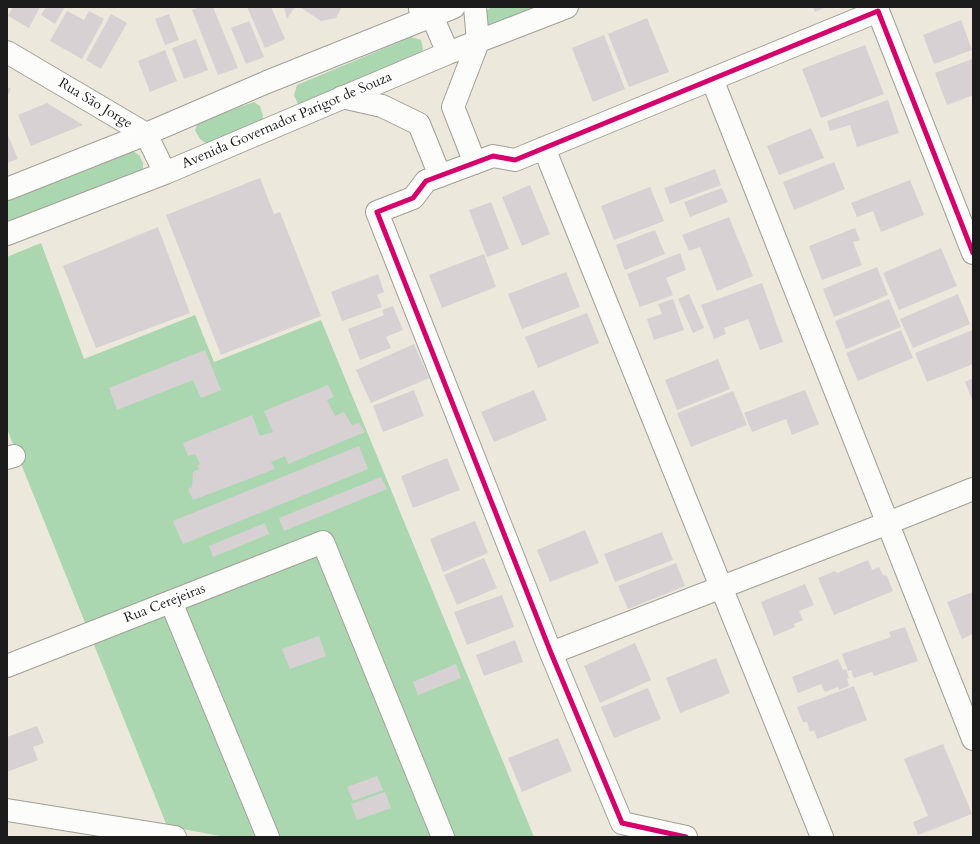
<!DOCTYPE html>
<meta charset="utf-8">
<style>
body{margin:0}
#map{position:relative;width:980px;height:844px;overflow:hidden;background:#ece8db;font-family:Cardo,serif}
canvas{display:block}
.frame{position:absolute;inset:0;border:8px solid #1c1c1c;pointer-events:none}
</style>
<div id="map">
<canvas width="980" height="844"></canvas>
<div class="frame"></div>
</div>
<script>
const c = document.querySelector('canvas').getContext('2d');
c.lineJoin = 'round';
function paint(path, color) {
  c.fillStyle = color;
  c.fill(path, 'evenodd');
}
function toPath(rows) {
  const path = new Path2D();
  for (const r of rows) {
    path.moveTo(r[0], r[1]);
    for (let i = 2; i < r.length; i += 2) path.lineTo(r[i], r[i + 1]);
  }
  return path;
}
function trace(path, color, width, dash) {
  c.strokeStyle = color;
  c.lineWidth = width;
  c.lineCap = dash ? 'butt' : 'round';
  c.setLineDash(dash || []);
  c.stroke(path);
}
function drawText(font, color, halo, rows, align = 'center') {
  c.font = font + ' Cardo,serif';
  c.lineWidth = 4;
  c.setLineDash([]);
  c.textBaseline = 'middle';
  c.strokeStyle = halo;
  c.fillStyle = color;
  for (const [text, x, y, turn = 0] of rows) {
    c.save();
    c.translate(x, y);
    c.rotate((+turn || 0) * Math.PI / 180);
    c.textAlign = isNaN(turn) ? turn : align;
    if (halo) c.strokeText(text, 0, 0);
    c.fillText(text, 0, 0);
    c.restore();
  }
}
paint(toPath([
 [491,7,549,7,497,27,489,25,486,19,487,10],
 [411,37,421,40,423,49,421,57,306,105,298,104,294,95,297,85],
 [254,102,260,106,263,116,261,123,207,144,200,139,195,130,198,122],
 [133,151,140,156,143,163,143,169,138,174,7,227,7,201],
 [41,243,84,359,195,315,214,362,321,320,534,837,225,837,167,826,7,429,7,257]
]), '#abd7b0');
paint(toPath([
 [13,7,40,7,29,28,8,16],
 [46,7,65,7,55,24,41,15],
 [200,7,213,7,238,68,218,75,192,10],
 [247,7,271,7,285,39,265,48],
 [284,7,295,7,287,19],
 [300,7,342,7,336,18,321,21],
 [813,7,826,7,815,12],
 [67,11,84,20,89,11,104,19,82,59,50,41],
 [111,14,127,23,101,69,86,60],
 [169,14,179,40,165,45,155,19],
 [647,18,669,72,629,87,608,34],
 [961,20,972,50,934,64,923,35],
 [249,21,264,57,246,64,231,28],
 [604,35,625,89,593,102,572,48],
 [196,39,208,70,184,79,172,48],
 [865,45,884,94,821,118,802,69],
 [165,50,177,81,150,92,138,61],
 [972,59,973,95,947,105,935,73],
 [7,87,11,89,7,97],
 [888,100,899,133,857,147,850,125,830,131,827,121],
 [47,103,83,125,31,146,18,115],
 [811,128,824,158,779,175,767,146],
 [7,133,18,159,7,163],
 [834,162,845,189,794,210,783,182],
 [715,169,721,185,670,204,664,188],
 [260,178,274,214,280,212,321,316,221,355,166,215],
 [910,180,924,215,881,232,873,211,857,217,851,203],
 [530,185,550,234,522,246,502,197],
 [650,187,664,221,614,240,601,206],
 [722,188,728,202,690,217,684,202],
 [491,202,509,249,487,257,469,210],
 [729,217,753,276,717,291,700,247,689,251,682,235],
 [158,227,190,313,96,348,63,266],
 [855,228,860,240,853,242,862,265,822,280,809,246],
 [655,230,665,254,625,270,616,245],
 [941,248,957,286,899,310,883,273],
 [680,253,686,270,666,278,673,295,640,307,627,274],
 [484,254,496,287,442,308,429,275],
 [877,267,888,295,834,317,823,289],
 [566,272,580,307,522,329,508,294],
 [378,274,384,292,377,295,382,307,342,321,331,292],
 [762,283,783,342,760,350,748,319,724,328,726,334,714,339,701,305],
 [689,294,704,328,693,333,678,299],
 [958,294,970,324,913,348,900,319],
 [673,299,684,330,654,340,647,319,662,314,658,304],
 [889,299,901,327,846,349,835,321],
 [393,306,403,330,386,337,391,348,360,360,348,329,384,315,382,310],
 [587,313,599,343,538,368,525,337],
 [901,330,913,358,858,381,846,353],
 [973,330,973,364,927,382,915,353],
 [414,344,429,378,371,403,356,370],
 [205,350,221,390,201,398,193,380,117,410,109,388],
 [718,359,730,389,677,410,665,380],
 [973,378,973,402,965,382],
 [328,385,334,397,327,400,335,416,344,412,352,425,359,423,365,432,288,464,285,456,271,462,275,469,193,500,188,489,192,487,193,472,199,469,197,466,200,464,195,454,188,456,183,443,252,415,260,436,273,432,264,411],
 [414,390,424,416,383,432,373,406],
 [534,390,547,420,494,442,481,412],
 [805,390,819,424,792,435,786,419,752,432,744,413],
 [733,391,747,425,691,447,677,413],
 [359,446,368,469,183,544,173,521],
 [447,458,460,490,413,508,401,476],
 [381,477,387,489,284,531,279,518],
 [475,521,488,553,443,572,430,539],
 [265,523,269,534,213,557,209,546],
 [585,530,599,563,550,582,537,550],
 [662,532,673,560,615,582,604,554],
 [484,558,497,588,457,605,444,575],
 [868,560,872,570,879,567,883,575,887,576,893,591,834,615,818,578,835,571,837,573],
 [676,563,685,586,628,609,618,586],
 [805,584,814,605,799,611,803,620,794,624,795,627,774,636,761,602],
 [973,592,973,634,962,639,947,602],
 [502,595,514,627,467,645,454,612],
 [905,627,918,661,874,676,872,672,854,678,851,670,848,671,842,654,891,637,889,632],
 [319,636,326,656,290,669,282,649],
 [515,640,523,662,484,676,476,655],
 [635,643,651,680,600,703,584,666],
 [716,658,730,693,680,713,666,678],
 [838,659,843,670,846,669,849,678,847,679,849,686,839,690,838,687,825,692,821,684,798,693,792,677],
 [456,664,461,678,418,695,413,682],
 [854,686,867,720,817,739,814,730,810,732,807,722,803,722,797,707],
 [648,688,661,719,614,738,601,707],
 [37,726,44,743,33,747,38,760,7,772,7,737],
 [558,738,572,771,522,792,508,758],
 [943,744,972,814,918,835,913,822,928,816,904,759],
 [377,776,383,790,353,801,347,787],
 [385,792,391,808,357,820,351,804]
]), '#d7d1d3');
const minor = toPath([
 [475,7,478,42,453,107,475,163],
 [420,9,432,16,448,53],
 [7,52,146,134,165,173],
 [712,79,973,739],
 [342,97,382,106,419,124,440,176],
 [544,148,822,837],
 [7,189,146,134,267,82,454,7],
 [7,234,165,173,448,53,567,7],
 [7,458,14,456],
 [171,602,268,837],
 [551,653,888,523,973,489],
 [7,666,323,542,443,837],
 [7,810,175,837],
 [686,837,622,823,551,653,377,212,413,198,426,181,493,156,515,160,878,11,973,253]
]);
trace(minor, '#a19f97', 24);
trace(minor, '#fcfcfa', 22);
trace(toPath([
 [686,837,622,823,551,653,377,212,413,198,426,181,493,156,515,160,878,11,973,253]
]), '#d6006c', 5);
drawText('14px', '#1c1c1c', '#fff', [
 ["Rua São Jorge",95,104,31],
 ["Avenida Governador Parigot de Souza",287,121,-23],
 ["Rua Cerejeiras",165,604,-21]
]);
</script>
